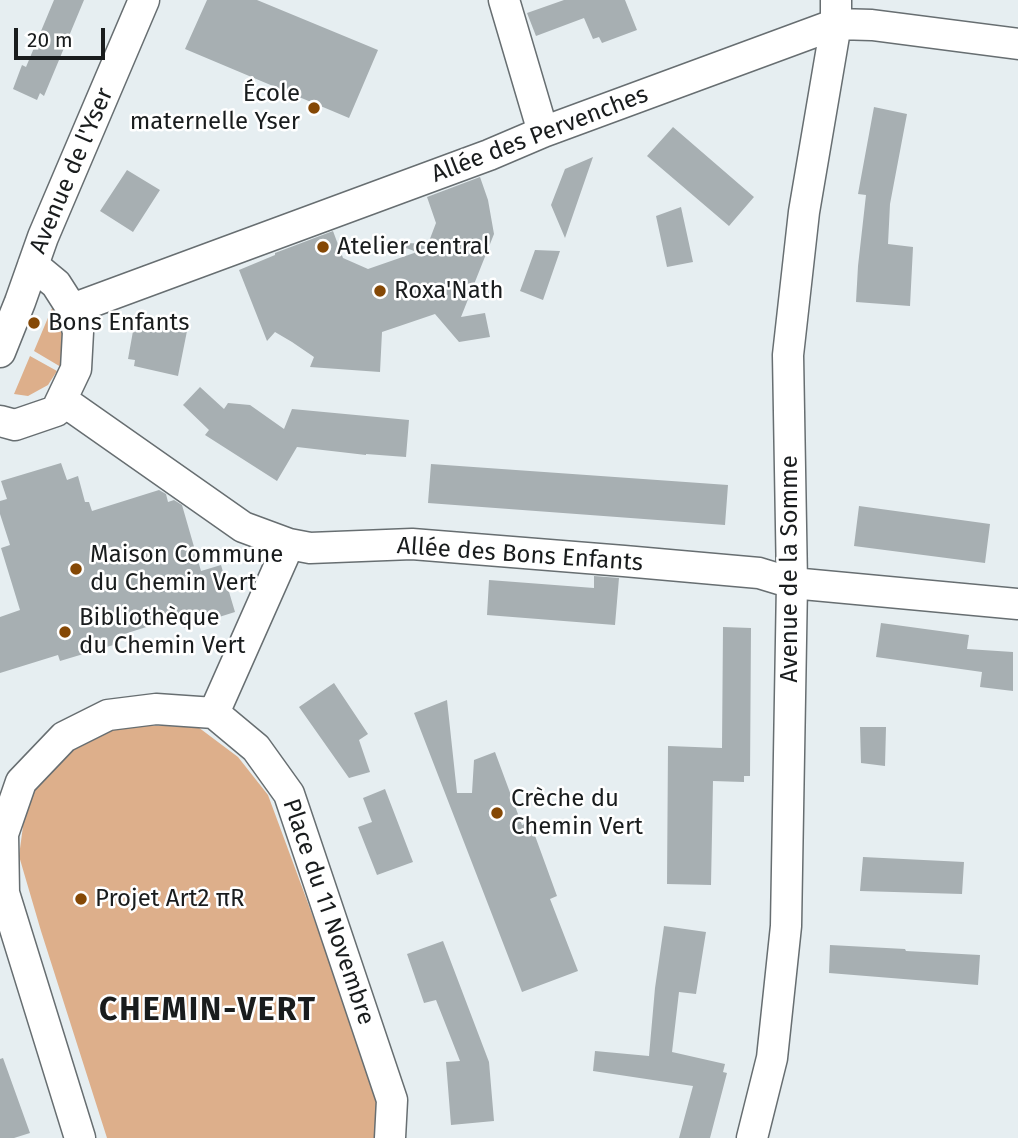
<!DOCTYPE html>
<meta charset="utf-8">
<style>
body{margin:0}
#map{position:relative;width:1018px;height:1138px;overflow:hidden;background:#e6eef1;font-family:"Fira Sans",sans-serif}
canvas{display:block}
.scale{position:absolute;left:14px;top:28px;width:91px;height:32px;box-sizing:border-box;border:4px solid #191c1d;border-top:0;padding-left:9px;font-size:21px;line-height:24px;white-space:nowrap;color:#191c1d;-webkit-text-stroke:5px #fff;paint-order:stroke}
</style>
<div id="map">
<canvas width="1018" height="1138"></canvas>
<div class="scale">20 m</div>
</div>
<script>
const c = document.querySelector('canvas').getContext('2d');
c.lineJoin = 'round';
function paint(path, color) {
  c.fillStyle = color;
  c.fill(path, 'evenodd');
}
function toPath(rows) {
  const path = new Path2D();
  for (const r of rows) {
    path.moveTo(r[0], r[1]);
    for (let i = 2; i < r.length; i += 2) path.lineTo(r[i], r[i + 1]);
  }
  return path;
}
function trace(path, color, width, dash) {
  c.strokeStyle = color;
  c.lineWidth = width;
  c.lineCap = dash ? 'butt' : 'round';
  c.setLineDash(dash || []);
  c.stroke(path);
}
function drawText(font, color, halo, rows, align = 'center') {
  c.font = font + ' "Fira Sans",sans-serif';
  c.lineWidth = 5;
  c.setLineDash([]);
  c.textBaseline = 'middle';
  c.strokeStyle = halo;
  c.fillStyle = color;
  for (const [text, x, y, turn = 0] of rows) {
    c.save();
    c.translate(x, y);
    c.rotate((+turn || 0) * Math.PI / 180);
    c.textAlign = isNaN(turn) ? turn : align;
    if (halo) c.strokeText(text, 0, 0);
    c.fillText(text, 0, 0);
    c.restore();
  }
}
paint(toPath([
 [55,301,68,348,61,367,34,351],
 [30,356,57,371,48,385,28,396,14,394],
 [133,725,198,727,238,757,268,795,380,1098,377,1138,107,1138,41,931,19,856,28,789,49,769,91,734]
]), '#ddaf8b');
paint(toPath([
 [54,0,84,0,44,96,40,93,37,100,13,89,22,65,26,67],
 [207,0,257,0,378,50,349,118,185,49],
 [564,0,625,0,637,30,602,43,599,37,593,39,584,18,536,36,527,13],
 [874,107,907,114,890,204,888,244,913,247,910,306,856,302,858,266,866,195,858,194],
 [673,127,754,197,729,226,647,156],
 [593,157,565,238,551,205,565,169],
 [127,170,160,190,133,232,100,211],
 [480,177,488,200,494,234,461,317,485,313,490,337,459,342,435,314,382,332,380,372,310,367,314,357,292,342,275,332,267,341,239,270,275,255,275,253,333,231,343,258,368,269,417,252,406,248,407,243,428,244,436,223,427,197],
 [681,207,693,262,667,267,656,216],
 [535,250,560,251,543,300,520,291],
 [135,320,187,331,178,376,134,366,135,360,128,359],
 [200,387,224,409,228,403,250,405,284,429,292,409,409,420,406,457,366,454,366,455,297,447,277,481,205,435,209,430,183,405],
 [61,463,67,480,78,476,85,502,89,502,92,511,159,490,166,494,168,502,174,500,182,505,201,571,221,565,235,612,184,628,181,616,118,636,120,643,60,661,58,655,0,673,0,617,20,610,1,548,10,545,0,514,0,501,7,499,1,481],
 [431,464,728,485,725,525,428,503],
 [859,506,990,524,985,563,854,546],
 [594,576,619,578,615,625,487,615,489,580,594,588],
 [881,623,969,635,967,649,1013,652,1013,691,980,687,982,672,876,657],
 [723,627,751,628,750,776,744,776,744,782,713,781,711,885,667,884,668,746,722,748],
 [334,683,368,734,359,740,370,772,349,778,299,707],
 [447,700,457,793,472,793,474,760,495,752,522,825,530,822,557,896,550,899,578,971,522,992,414,713],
 [860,727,886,727,885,766,861,763],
 [385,789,413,862,377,875,358,827,372,822,363,798],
 [863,857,964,862,962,894,860,891],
 [664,926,706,932,696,994,679,992,672,1052,725,1064,723,1072,727,1073,710,1138,679,1138,693,1086,593,1071,595,1051,649,1056,655,988],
 [443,941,489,1062,494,1121,451,1125,446,1062,460,1061,436,1000,424,1003,407,954],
 [830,945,905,949,906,951,980,955,978,985,829,973],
 [3,1058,30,1133,14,1138,0,1138,0,1059]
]), '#a7afb2');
const street = toPath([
 [504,0,543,132],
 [72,309,489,155,543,132,836,24,872,25,1018,44],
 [0,352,20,302,43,237,144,0],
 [62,400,243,527,289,544,310,548,412,544,624,561,759,573,792,583,1018,604],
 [0,421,15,425,56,411,76,369,78,332,72,309,56,284,33,265],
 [214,713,289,544],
 [80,1138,4,893,3,834,21,782,64,737,108,715,156,709,214,713,256,748,289,794,392,1100,390,1138],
 [752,1138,772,1058,786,926,792,583,788,355,804,212,836,24,836,0]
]);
trace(street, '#676e71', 33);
trace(street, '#fff', 30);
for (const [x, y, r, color] of [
 [314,108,7,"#854805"],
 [323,247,7,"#854805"],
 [380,291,7,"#854805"],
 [34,323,7,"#854805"],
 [76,569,7,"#854805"],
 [65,632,7,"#854805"],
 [497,813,7,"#854805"],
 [81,899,7,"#854805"]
]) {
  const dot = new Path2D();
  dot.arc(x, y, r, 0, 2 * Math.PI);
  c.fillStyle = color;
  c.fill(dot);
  trace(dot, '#fff', 2.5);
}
drawText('24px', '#191c1d', '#fff', [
 ["École",300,94,"right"],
 ["maternelle Yser",300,122,"right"],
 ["Atelier central",337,247],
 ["Roxa'Nath",394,291],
 ["Bons Enfants",48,323],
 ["Maison Commune",90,555],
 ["du Chemin Vert",90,583],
 ["Bibliothèque",79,618],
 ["du Chemin Vert",79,646],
 ["Crèche du",511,799],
 ["Chemin Vert",511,827],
 ["Projet Art2 πR",95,899]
], 'left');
drawText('24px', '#191c1d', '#fff', [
 ["Allée des Pervenches",540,135,-21],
 ["Avenue de l'Yser",72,171,-67],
 ["Allée des Bons Enfants",520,555,4],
 ["Avenue de la Somme",790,569,-90],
 ["Place du 11 Novembre",328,912,71]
]);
c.letterSpacing = '2px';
drawText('bold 32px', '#191c1d', '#fff', [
 ["CHEMIN-VERT",208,1011]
]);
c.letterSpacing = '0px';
</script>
